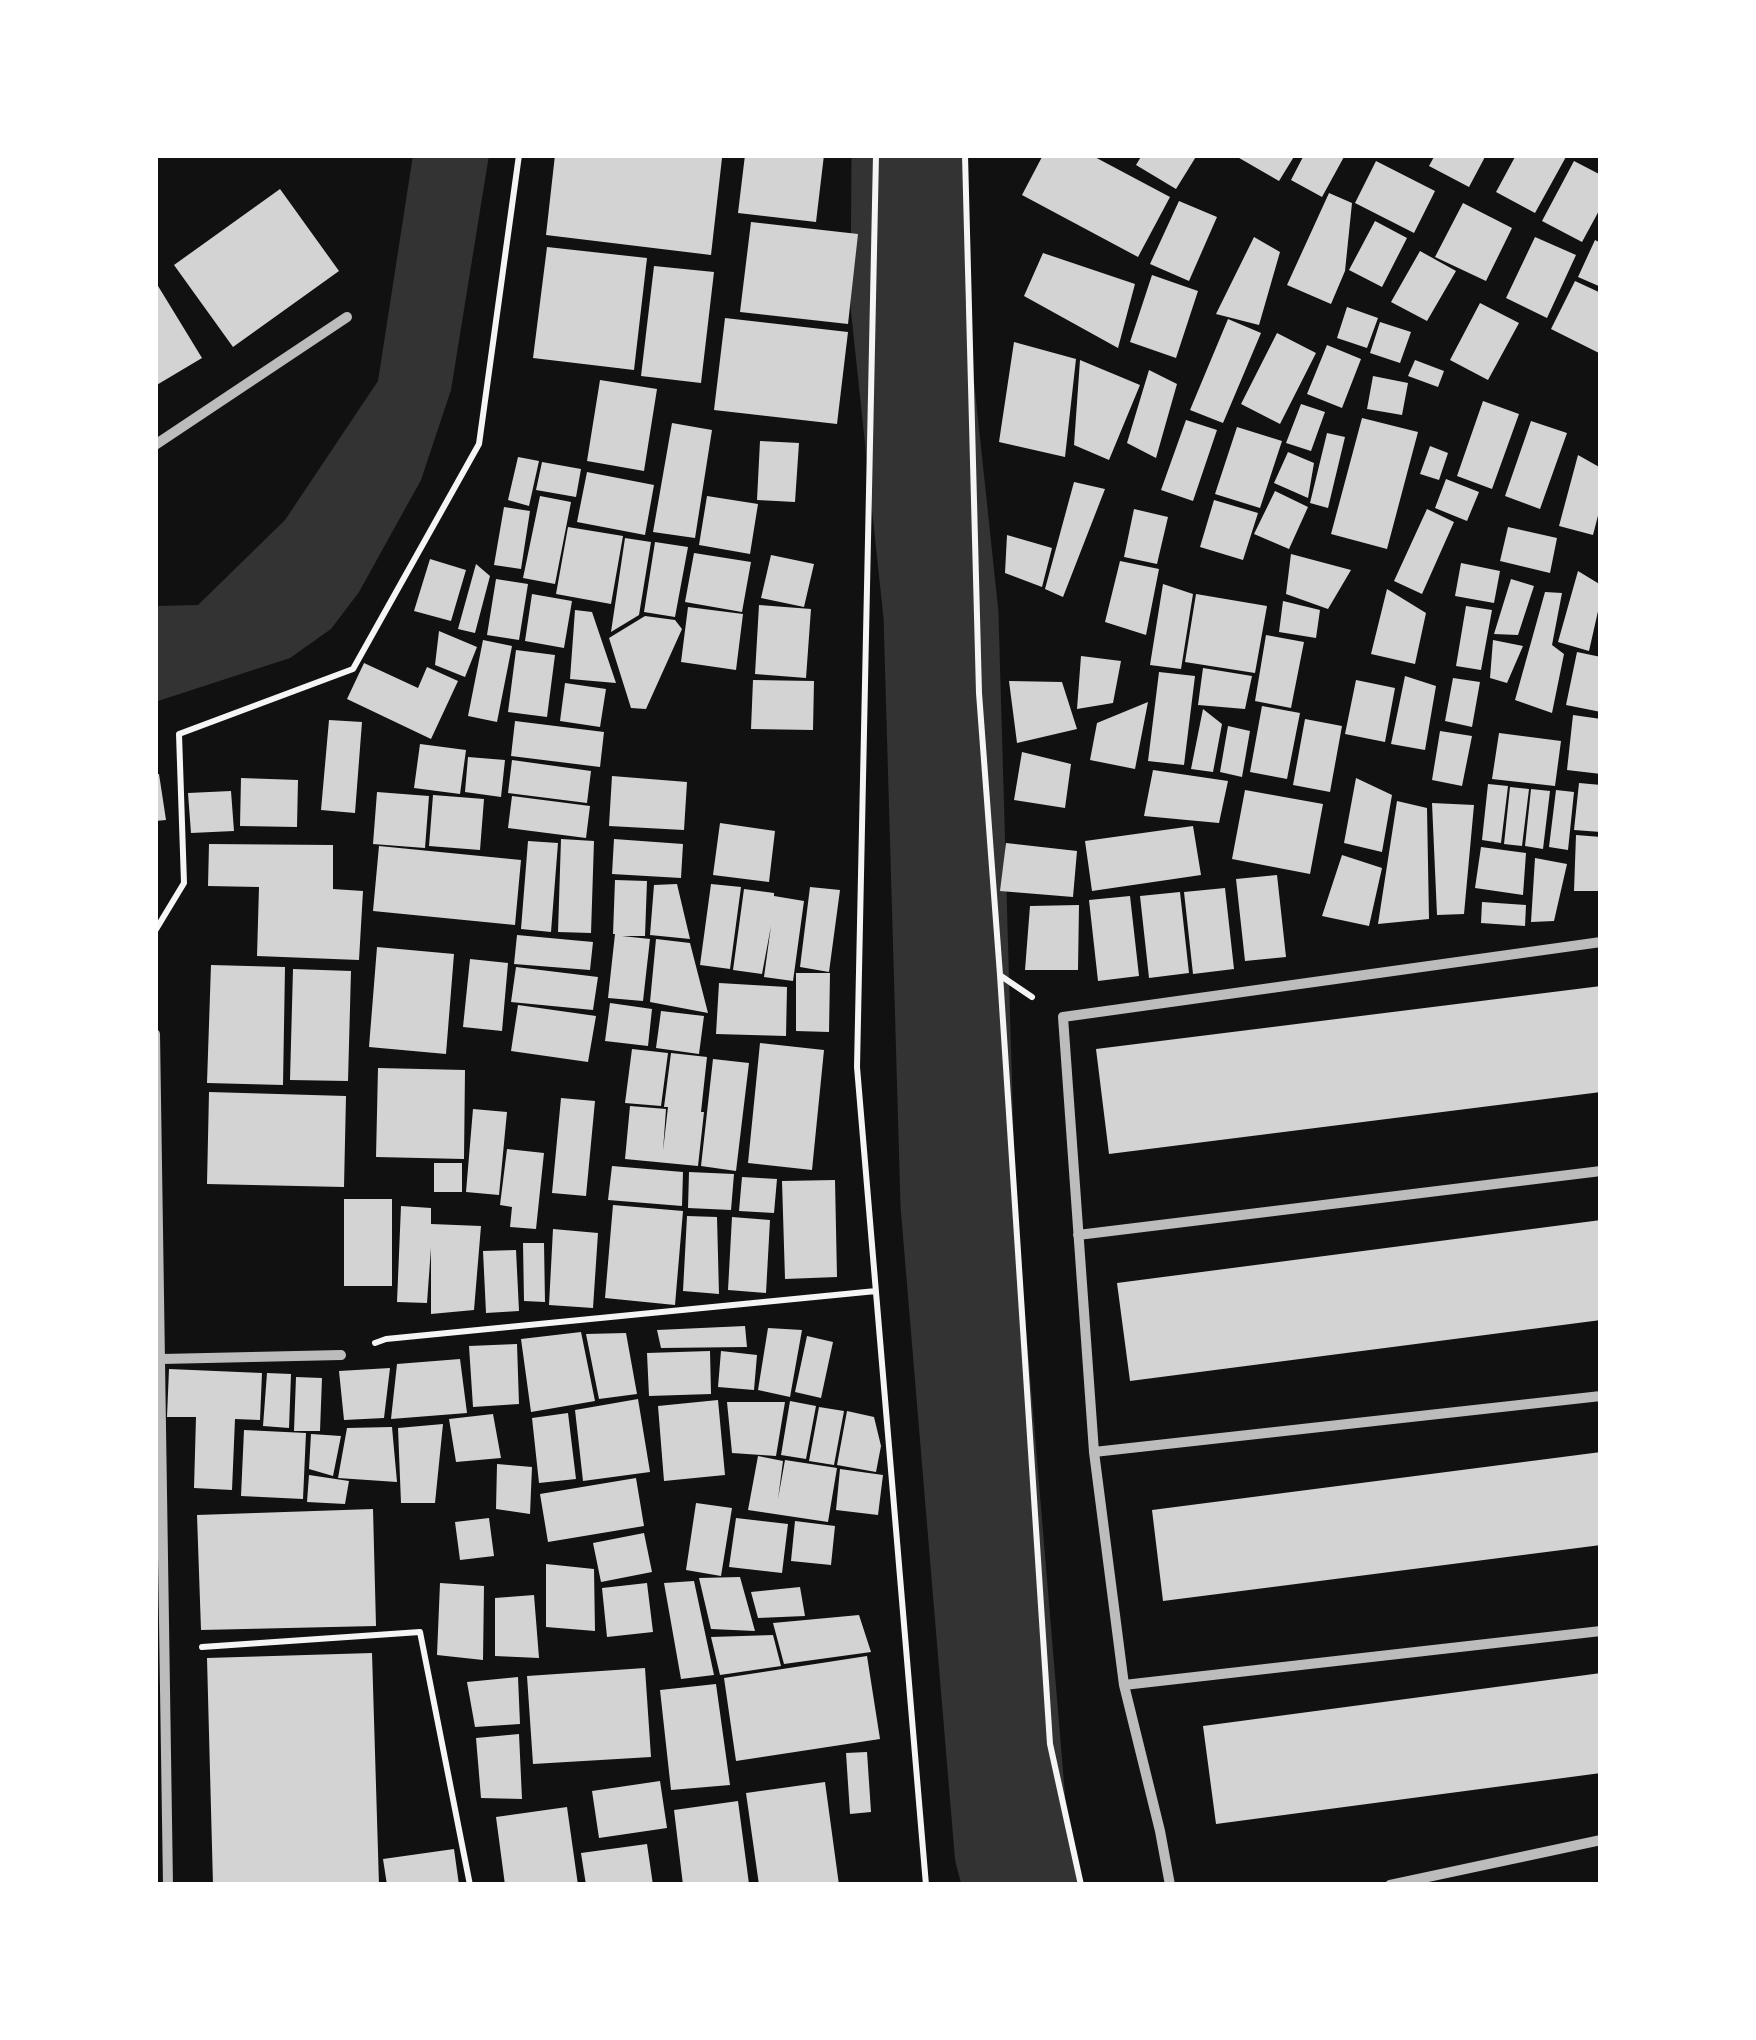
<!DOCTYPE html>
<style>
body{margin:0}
#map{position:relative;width:1756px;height:2040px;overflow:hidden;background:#111;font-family:"Titillium Web",sans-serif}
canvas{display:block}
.frame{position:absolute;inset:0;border:158px solid #fff;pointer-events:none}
</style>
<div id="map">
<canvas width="1756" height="2040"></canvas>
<div class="frame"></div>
</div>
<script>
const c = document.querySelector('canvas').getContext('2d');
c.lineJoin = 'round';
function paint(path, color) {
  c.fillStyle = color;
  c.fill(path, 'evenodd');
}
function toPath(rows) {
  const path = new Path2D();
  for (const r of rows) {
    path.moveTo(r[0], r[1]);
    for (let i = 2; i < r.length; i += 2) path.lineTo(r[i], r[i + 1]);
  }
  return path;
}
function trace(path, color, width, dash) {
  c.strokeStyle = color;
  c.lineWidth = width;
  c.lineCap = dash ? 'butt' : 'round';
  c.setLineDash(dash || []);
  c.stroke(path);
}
paint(toPath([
 [413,155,489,155,451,390,421,480,359,592,331,629,290,658,155,702,155,606,198,605,285,520,378,381]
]), '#333');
trace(toPath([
 [909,155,908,304,941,615,958,1204,1012,1851,1021,1885]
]), '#333', 115);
paint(toPath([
 [555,155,694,155,722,158,711,255,546,235],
 [745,155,824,155,816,222,738,213],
 [1043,155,1091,155,1170,197,1138,257,1022,195],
 [1142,155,1197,155,1176,189,1136,165],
 [1234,155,1295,155,1279,181],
 [1304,155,1345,155,1322,197,1291,180],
 [1435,155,1486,155,1469,187,1429,166],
 [1516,155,1567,155,1535,213,1496,192],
 [1376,161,1435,191,1414,233,1355,203],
 [1574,161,1601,175,1601,207,1582,242,1542,221],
 [280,189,339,271,233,347,174,265],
 [1329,193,1352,203,1345,271,1331,304,1287,285],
 [1179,201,1217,217,1189,281,1150,264],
 [1463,203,1512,228,1486,281,1435,257],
 [1375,221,1407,238,1382,287,1349,270],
 [751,222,858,234,848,324,740,312],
 [1254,237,1280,252,1259,325,1216,314],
 [1535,237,1576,255,1547,318,1506,298],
 [1595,240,1601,243,1601,287,1578,277],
 [547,247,647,258,634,370,533,358],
 [1420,251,1456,271,1427,321,1391,302],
 [1043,253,1135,284,1118,348,1024,296],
 [654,266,714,272,701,383,641,376],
 [1152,275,1198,291,1176,358,1130,342],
 [155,281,202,358,155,386],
 [1575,281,1601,293,1601,354,1551,329],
 [1480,303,1519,323,1488,380,1450,360],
 [1347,307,1378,318,1367,348,1337,338],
 [725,318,848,332,837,424,714,410],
 [1228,319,1261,333,1223,423,1190,410],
 [1380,322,1411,332,1400,363,1370,353],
 [1277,333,1316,353,1280,424,1241,404],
 [1014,342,1076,359,1065,457,999,442],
 [1327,345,1361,359,1342,408,1307,394],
 [1080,360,1140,385,1109,460,1074,445],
 [1415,360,1444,371,1438,387,1408,376],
 [1149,370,1177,384,1156,458,1127,443],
 [1373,376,1408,383,1402,415,1367,409],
 [600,380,657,389,644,471,587,461],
 [1483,401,1519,414,1492,489,1457,476],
 [1301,404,1325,412,1311,451,1286,443],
 [1362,418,1418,432,1387,549,1331,534],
 [1186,420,1217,430,1193,501,1161,490],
 [1531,421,1567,433,1540,509,1505,496],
 [672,423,712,430,695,538,653,532],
 [1237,427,1282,441,1260,508,1215,494],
 [1327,433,1345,437,1328,508,1310,503],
 [760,441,799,443,795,502,757,500],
 [1430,446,1448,453,1439,480,1420,474],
 [1288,452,1314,463,1308,498,1274,483],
 [1578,455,1601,468,1601,504,1593,535,1559,526],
 [518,457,539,461,529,506,508,500],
 [542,462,581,469,576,497,536,490],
 [587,472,654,485,645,535,577,522],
 [1446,479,1479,492,1467,521,1435,508],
 [1074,482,1105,489,1063,597,1045,589],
 [1275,491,1308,507,1289,549,1254,534],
 [540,496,571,502,555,584,523,578],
 [707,496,758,504,750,554,699,545],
 [1214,500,1258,513,1243,560,1200,547],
 [504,507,530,511,521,569,494,565],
 [1134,509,1168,517,1157,564,1124,557],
 [1427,509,1454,522,1422,594,1394,581],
 [568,527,623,536,611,604,556,594],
 [1508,527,1557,538,1550,573,1500,561],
 [1007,535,1052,548,1042,587,1005,573],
 [625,538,651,542,639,615,611,632],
 [655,542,688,547,675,617,644,612],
 [694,553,751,562,742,612,685,602],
 [1291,554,1351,570,1328,609,1286,594],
 [771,555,814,564,804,607,761,598],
 [430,559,466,570,451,621,414,611],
 [1120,561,1159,569,1146,635,1105,622],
 [1461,563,1500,571,1494,603,1455,596],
 [476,564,490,576,475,633,458,629],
 [1578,571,1601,585,1601,598,1589,651,1558,642],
 [496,579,528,584,519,640,487,635],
 [1511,579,1534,586,1518,635,1494,634],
 [1163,584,1193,594,1181,669,1150,665],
 [1387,589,1426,613,1415,664,1371,654],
 [1545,592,1562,593,1552,645,1564,654,1552,713,1515,700],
 [532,594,572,601,564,648,525,641],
 [1196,594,1267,606,1255,673,1185,662],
 [1283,601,1320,610,1316,638,1279,632],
 [759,605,811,609,806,678,755,674],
 [1466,606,1492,610,1481,670,1456,666],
 [688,607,743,614,736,670,681,662],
 [575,610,592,612,616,683,570,679],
 [645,616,675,620,682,629,646,709,631,708,609,638],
 [439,631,477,647,465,677,435,665],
 [1266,635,1304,642,1291,708,1255,701],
 [483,640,512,646,497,722,468,716],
 [1493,640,1523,646,1507,683,1490,678],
 [516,650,555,655,547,717,508,712],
 [1577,652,1601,657,1601,712,1566,705],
 [1081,656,1121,661,1113,703,1077,709],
 [364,663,418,688,427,667,458,681,431,739,347,699],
 [1203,668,1252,676,1245,709,1198,705],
 [1159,672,1195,676,1184,765,1148,761],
 [1405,676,1436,686,1425,750,1391,744],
 [1453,678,1480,682,1472,727,1445,721],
 [753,680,814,681,813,730,751,729],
 [1356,680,1395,688,1385,742,1345,734],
 [1009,681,1062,682,1077,729,1017,743],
 [565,683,606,689,600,727,560,721],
 [1148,702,1135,769,1090,760,1097,723],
 [1262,706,1300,713,1287,779,1250,772],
 [1203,709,1222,724,1213,772,1191,769],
 [1573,715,1601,719,1601,774,1567,770],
 [1305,719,1342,726,1330,792,1293,785],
 [329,720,362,722,355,813,321,810],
 [515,721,604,732,600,767,511,756],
 [1228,726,1250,731,1242,777,1220,772],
 [1440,731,1472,736,1462,786,1432,780],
 [1499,733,1561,741,1555,786,1492,779],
 [420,744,466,750,460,794,414,788],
 [1022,752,1071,764,1065,808,1014,800],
 [468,757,505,760,501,797,465,792],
 [512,760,591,771,587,803,508,793],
 [1153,770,1228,781,1219,823,1144,816],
 [155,774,159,774,166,820,155,821],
 [612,776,687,782,684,830,609,826],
 [241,778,298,780,297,827,240,826],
 [1356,778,1392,795,1382,852,1344,843],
 [1579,783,1601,785,1601,832,1574,830],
 [1488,784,1508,786,1501,843,1482,840],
 [1510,787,1529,789,1522,846,1504,844],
 [1531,789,1550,791,1543,849,1525,846],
 [1245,790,1323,804,1310,874,1232,859],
 [1556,790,1574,792,1568,850,1549,847],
 [231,791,234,831,191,833,188,793],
 [377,792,429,796,425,848,373,844],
 [433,795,484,799,480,850,429,846],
 [512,796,590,806,586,838,508,828],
 [1397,801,1427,808,1429,919,1378,924],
 [1432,803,1474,805,1464,914,1437,915],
 [720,823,775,831,769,882,713,875],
 [1193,826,1201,875,1092,891,1085,841],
 [1576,835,1601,837,1601,891,1574,891],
 [561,839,594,841,591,933,558,932],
 [614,839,683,844,681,878,612,874],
 [528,841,558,843,551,932,521,929],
 [1006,843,1077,851,1073,897,1000,891],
 [209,844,333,845,333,889,363,891,359,960,257,956,259,887,208,886],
 [379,846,521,860,515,925,373,911],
 [1481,847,1526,853,1523,895,1475,888],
 [1342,855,1382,868,1369,926,1322,916],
 [1535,858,1567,864,1554,921,1531,922],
 [1277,875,1286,957,1245,961,1236,879],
 [615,880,647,881,645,936,622,936,650,939,643,1001,608,998,615,934,613,934],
 [677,884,690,939,650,935,654,885],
 [711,884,741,887,730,969,700,965],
 [810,887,840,890,829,972,800,967],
 [1225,888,1234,969,1193,974,1184,892],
 [744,889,774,893,774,896,804,901,793,981,764,977,771,926,762,974,733,970],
 [1180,892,1189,973,1149,978,1140,896],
 [1130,896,1139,976,1098,981,1089,900],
 [1482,902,1526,905,1525,926,1481,923],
 [1079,905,1078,970,1025,970,1030,906],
 [517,935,593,942,590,970,514,964],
 [656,939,690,943,708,1013,650,1002],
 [377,947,454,954,446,1054,369,1047],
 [470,959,508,963,502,1031,463,1027],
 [211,965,285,967,283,1085,207,1083],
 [516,967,598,977,593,1010,511,1002],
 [293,969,351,971,348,1081,290,1080],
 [796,973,830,973,829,1032,796,1031],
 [719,983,787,987,786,1036,716,1034],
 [1601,986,1601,1092,1109,1154,1096,1049],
 [610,1003,652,1009,648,1046,605,1041],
 [518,1005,596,1016,588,1062,511,1051],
 [661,1011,704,1016,699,1054,656,1048],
 [760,1043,824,1050,812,1170,748,1163],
 [632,1049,668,1053,661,1106,625,1103],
 [671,1053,707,1057,701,1112,704,1112,698,1166,625,1159,630,1106,666,1109,663,1151,668,1107,664,1107],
 [713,1059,749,1063,736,1171,701,1166],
 [378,1068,465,1070,464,1159,376,1157],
 [209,1092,346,1096,344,1187,207,1184],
 [561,1098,595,1101,586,1196,552,1193],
 [473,1109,507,1112,499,1195,466,1192],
 [507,1149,544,1153,536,1229,510,1227,512,1207,500,1205],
 [434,1163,462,1163,462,1192,434,1192],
 [612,1166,683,1172,682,1206,608,1200],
 [689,1172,734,1174,731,1210,688,1208],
 [742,1177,777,1179,774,1213,739,1211],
 [835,1180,837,1277,785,1279,782,1181],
 [344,1199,392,1199,392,1286,344,1286],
 [613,1205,683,1211,675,1305,605,1298],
 [401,1206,431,1208,431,1224,481,1226,474,1310,431,1314,431,1248,427,1303,397,1302],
 [687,1216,717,1217,719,1294,683,1291],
 [732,1217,770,1220,766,1293,728,1290],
 [1601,1220,1601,1320,1130,1381,1117,1283],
 [553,1229,598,1233,593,1308,549,1305],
 [523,1243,544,1243,545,1302,524,1301],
 [516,1250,519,1311,486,1313,483,1251],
 [745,1326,747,1347,661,1348,657,1330],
 [768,1328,802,1330,790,1397,758,1390],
 [581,1332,595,1401,531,1412,521,1339],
 [626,1333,637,1394,599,1399,586,1334],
 [807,1336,833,1342,821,1398,795,1392],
 [517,1344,519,1404,473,1407,469,1346],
 [710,1351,711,1394,649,1396,647,1353],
 [721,1351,757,1355,754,1390,718,1387],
 [460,1359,467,1413,391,1419,397,1364],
 [390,1368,384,1418,344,1420,339,1371],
 [169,1369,262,1373,260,1420,235,1419,232,1490,194,1488,196,1417,167,1417],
 [267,1373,291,1374,289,1428,263,1426],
 [296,1377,322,1378,320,1431,294,1431],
 [638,1399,650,1472,583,1481,575,1410],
 [718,1400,725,1475,664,1481,658,1406],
 [790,1401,816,1406,806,1459,781,1455],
 [727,1402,785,1402,776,1456,732,1453],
 [819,1407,844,1411,834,1465,809,1461],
 [847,1411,874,1417,881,1446,876,1472,837,1465],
 [568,1413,576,1479,539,1483,532,1418],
 [493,1414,501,1458,456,1462,449,1419],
 [443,1424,435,1503,401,1503,398,1428],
 [392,1427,397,1482,338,1478,347,1428],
 [244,1430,306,1433,303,1499,241,1496],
 [311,1434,341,1436,333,1476,309,1469],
 [1601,1452,1601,1545,1163,1601,1152,1510],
 [758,1456,783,1461,778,1499,785,1460,837,1468,828,1522,748,1510],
 [497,1464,532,1467,530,1514,496,1509],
 [840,1469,883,1475,878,1515,836,1510],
 [309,1475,349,1481,345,1504,307,1502],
 [636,1478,644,1526,548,1542,540,1494],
 [696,1503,732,1508,721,1576,686,1570],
 [373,1509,376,1626,201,1630,197,1515],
 [489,1518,494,1556,460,1560,455,1522],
 [736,1518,788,1524,782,1573,729,1567],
 [795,1521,835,1526,831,1565,791,1561],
 [644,1533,652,1572,601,1582,593,1543],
 [546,1564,594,1569,595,1631,546,1627],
 [740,1577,755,1631,711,1629,699,1578],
 [694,1581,714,1675,681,1679,664,1583],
 [440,1583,484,1586,483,1660,437,1655],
 [647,1583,653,1632,607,1637,602,1588],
 [800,1587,805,1616,758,1618,751,1592],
 [534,1595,539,1658,495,1656,495,1598],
 [859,1615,871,1652,784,1664,773,1623],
 [773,1635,781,1666,720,1675,711,1637],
 [372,1653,379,1885,213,1885,207,1658],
 [867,1656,880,1739,736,1761,724,1678],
 [645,1668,651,1757,533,1764,527,1676],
 [1601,1673,1601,1773,1216,1824,1203,1726],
 [518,1677,520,1724,475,1727,467,1682],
 [716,1684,730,1785,671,1790,660,1690],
 [519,1734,522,1799,481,1798,476,1738],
 [867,1752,871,1812,850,1814,846,1753],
 [660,1781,667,1828,599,1838,592,1791],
 [825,1782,839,1885,759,1885,746,1793],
 [738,1801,749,1884,683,1885,674,1810],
 [567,1807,578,1885,505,1885,496,1817],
 [647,1844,653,1885,586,1885,581,1853],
 [454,1849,459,1885,387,1885,383,1859]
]), '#d3d3d3');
trace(toPath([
 [876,155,857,1067,926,1885],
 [965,155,979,693,1000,975,1050,1744,1081,1885],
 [155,931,184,883,179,734,353,669,479,444,519,155],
 [1001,976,1032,997],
 [375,1343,386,1339,876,1291],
 [202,1647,420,1632,470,1885]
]), '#f5f5f5', 6);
trace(toPath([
 [155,445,347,317],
 [155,1034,168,1885],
 [1078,1235,1601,1171],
 [162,1359,341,1355],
 [1094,1452,1601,1396],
 [1124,1685,1601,1631],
 [1170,1885,1160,1831,1124,1685,1094,1452,1063,1017,1601,942],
 [1390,1885,1601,1840]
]), '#bcbcbc', 10);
</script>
